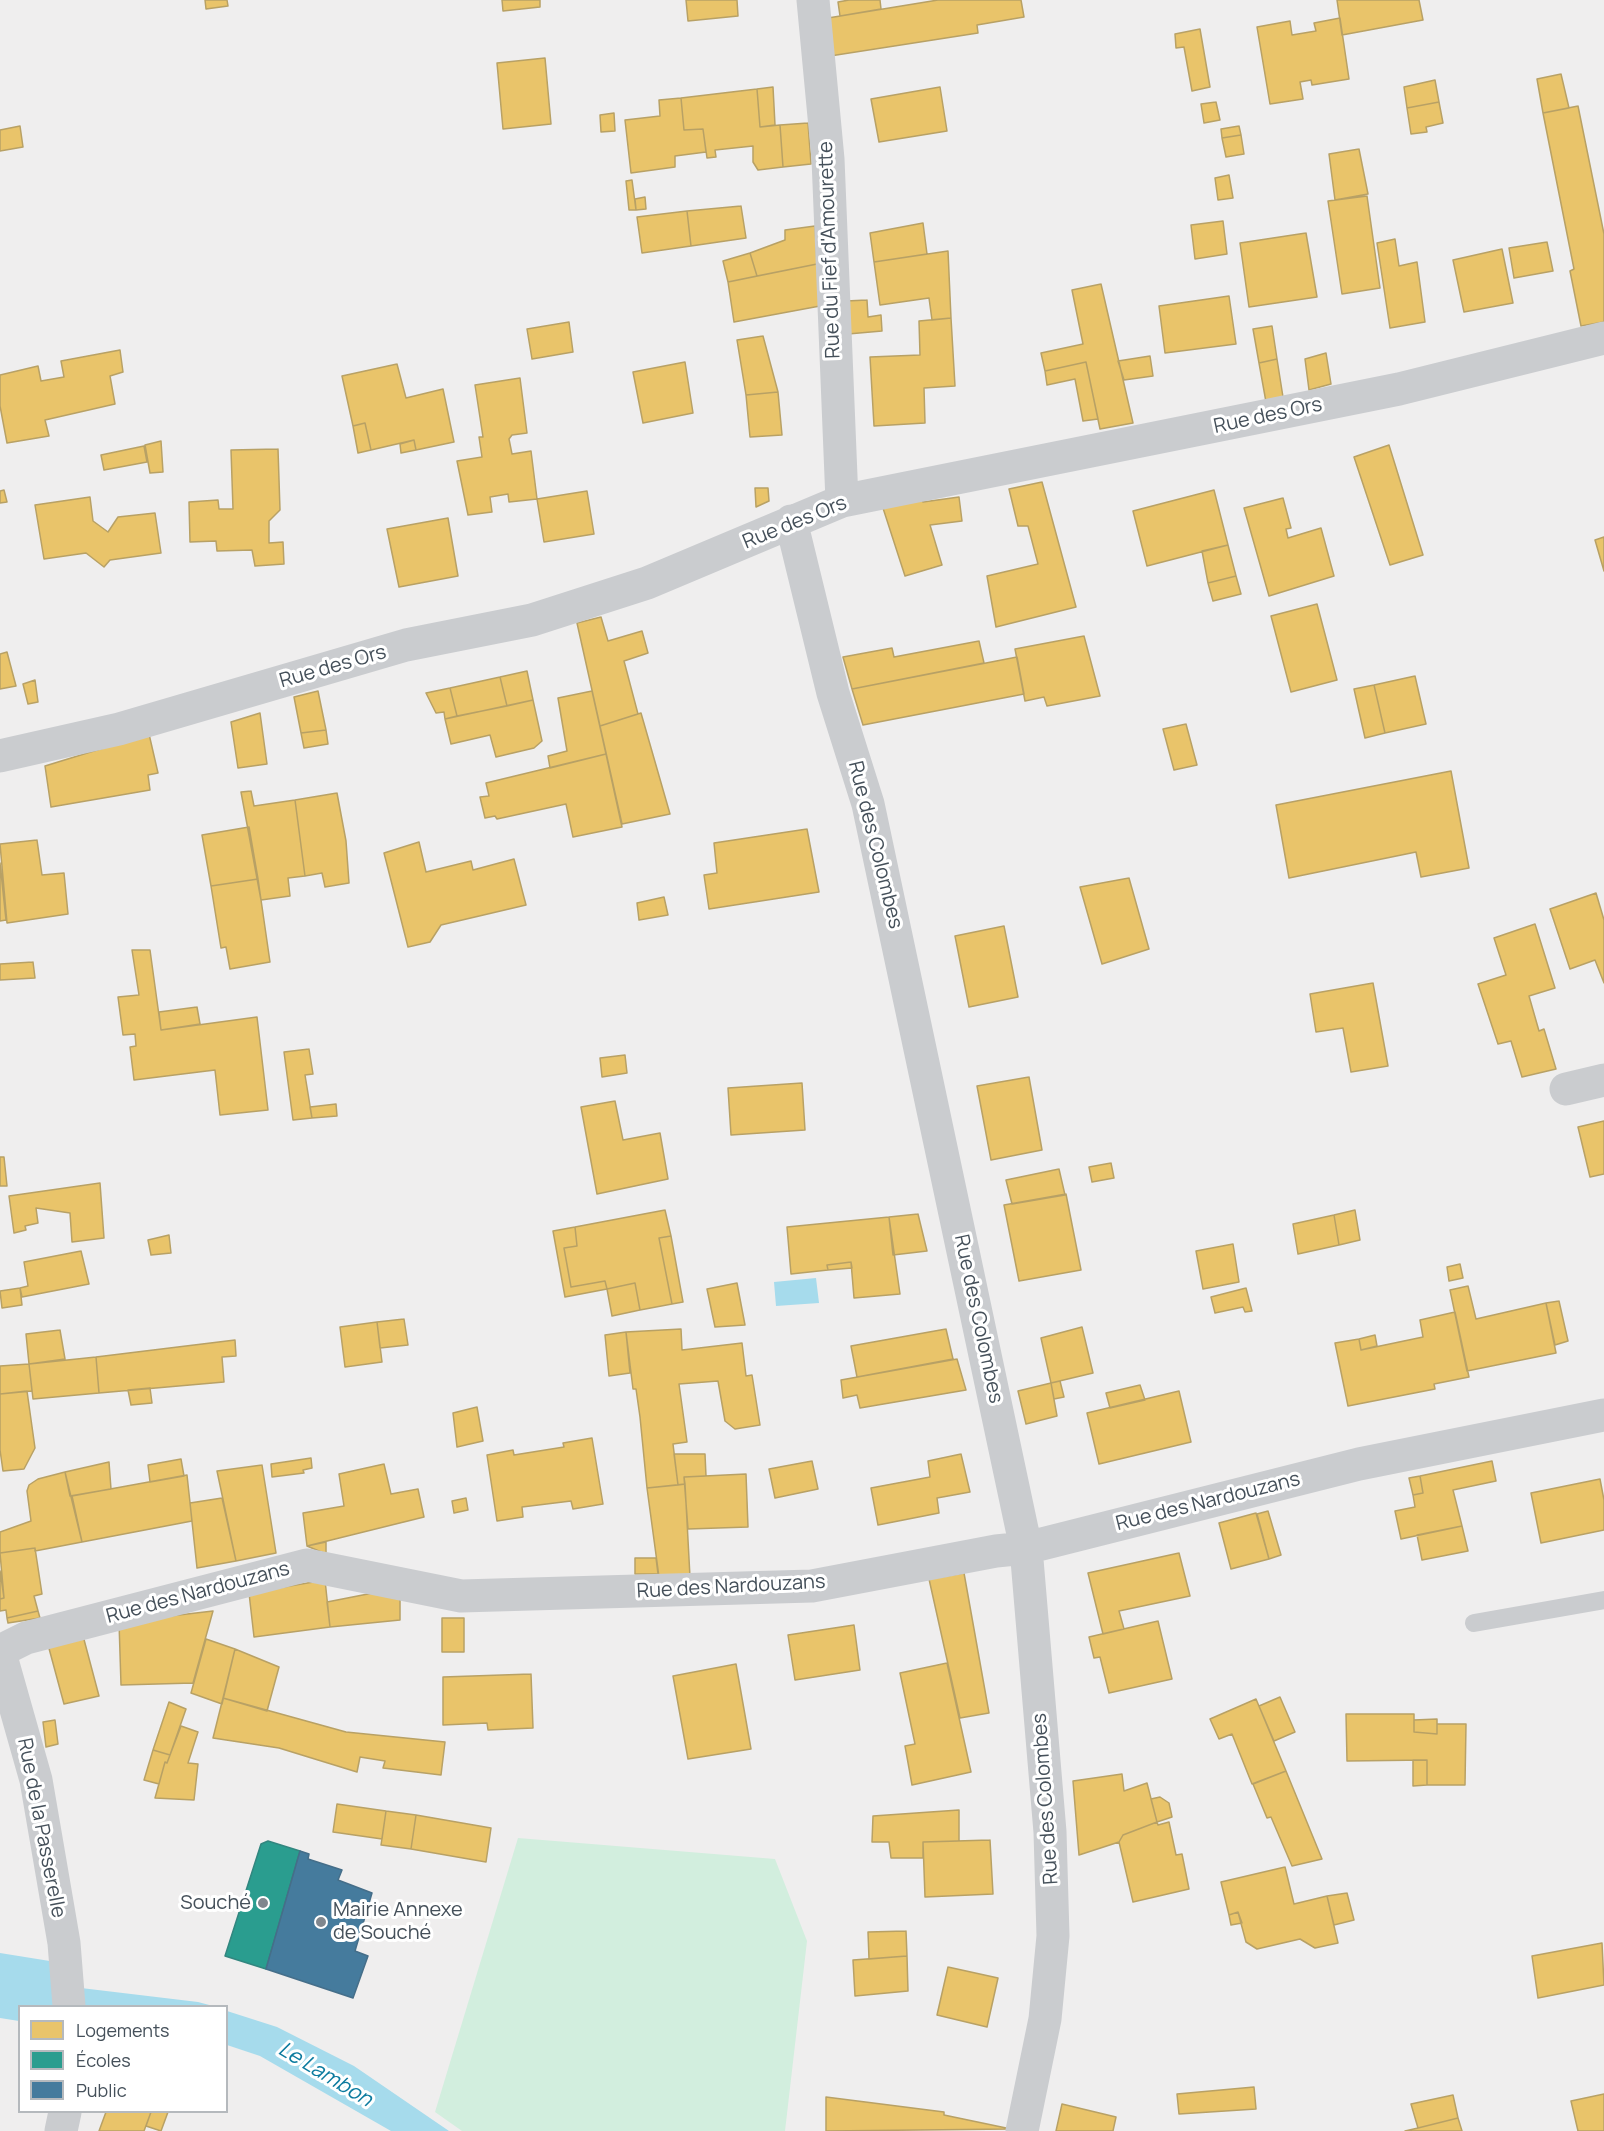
<!DOCTYPE html>
<meta charset="utf-8">
<style>
body{margin:0}
#map{position:relative;width:1604px;height:2131px;overflow:hidden;background:#efeeee;font-family:Manrope,sans-serif}
canvas{display:block}
.legend{position:absolute;left:18px;top:2005px;width:210px;height:108px;box-sizing:border-box;background:#fff;border:2px solid #b5b9bd;margin:0;padding:8px 10px;list-style:none;font-size:18px;color:#45505a}
.legend li{display:flex;align-items:center;gap:12px;height:30px}
.legend b{width:30px;border:2px solid #b5b9bd}
</style>
<div id="map">
<canvas width="1604" height="2131"></canvas>
<ul class="legend">
<li><b style="height:16px;background:#e9c46a"></b>Logements</li>
<li><b style="height:16px;background:#2a9d8f"></b>Écoles</li>
<li><b style="height:16px;background:#457b9d"></b>Public</li>
</ul>
</div>
<script>
const c = document.querySelector('canvas').getContext('2d');
c.lineJoin = 'round';
function paint(path, color) {
  c.fillStyle = color;
  c.fill(path, 'evenodd');
}
function toPath(rows) {
  const path = new Path2D();
  for (const r of rows) {
    path.moveTo(r[0], r[1]);
    for (let i = 2; i < r.length; i += 2) path.lineTo(r[i], r[i + 1]);
  }
  return path;
}
function trace(path, color, width, dash) {
  c.strokeStyle = color;
  c.lineWidth = width;
  c.lineCap = dash ? 'butt' : 'round';
  c.setLineDash(dash || []);
  c.stroke(path);
}
function drawText(font, color, halo, rows, align = 'center') {
  c.font = font + ' Manrope,sans-serif';
  c.lineWidth = 6;
  c.setLineDash([]);
  c.textBaseline = 'middle';
  c.strokeStyle = halo;
  c.fillStyle = color;
  for (const [text, x, y, turn = 0] of rows) {
    c.save();
    c.translate(x, y);
    c.rotate((+turn || 0) * Math.PI / 180);
    c.textAlign = isNaN(turn) ? turn : align;
    if (halo) c.strokeText(text, 0, 0);
    c.fillText(text, 0, 0);
    c.restore();
  }
}
paint(toPath([
 [518,1838,775,1859,807,1941,785,2131,462,2131,435,2112]
]), '#d2eede');
paint(toPath([
 [816,1278,819,1303,776,1306,774,1282],
 [0,1953,56,1962,81,1988,198,2002,213,2006,20,2006,19,2021,0,2018],
 [227,2011,277,2027,354,2066,449,2131,391,2131,260,2056,227,2045]
]), '#a6dbec');
const homes = toPath([
 [205,0,227,0,228,6,206,9,205,0],
 [502,0,540,0,540,7,503,11,502,0],
 [686,0,737,0,738,16,688,21,686,0],
 [849,0,880,0,881,9,840,16,838,2,849,0],
 [938,0,1021,0,1024,17,977,25,978,33,830,56,828,18,938,0],
 [1337,0,1419,0,1423,20,1342,35,1337,0],
 [1340,18,1349,79,1312,85,1311,80,1300,82,1303,99,1270,104,1257,27,1290,21,1292,35,1316,31,1314,23,1340,18],
 [1200,29,1210,87,1192,91,1184,47,1176,48,1175,34,1200,29],
 [545,58,551,124,503,129,497,63,545,58],
 [1561,74,1569,108,1543,113,1537,79,1561,74],
 [1435,80,1439,102,1407,108,1404,87,1435,80],
 [773,87,775,125,760,127,757,89,773,87],
 [940,87,947,131,879,142,871,99,940,87],
 [757,89,760,127,780,125,783,167,758,170,753,162,753,146,715,150,716,157,707,158,703,129,684,130,681,98,757,89],
 [681,98,684,130,703,129,706,152,675,156,675,167,631,173,625,120,660,116,659,100,681,98],
 [1216,102,1220,120,1204,123,1201,104,1216,102],
 [1439,102,1443,123,1426,127,1427,132,1411,134,1407,108,1439,102],
 [1578,106,1604,234,1604,322,1581,326,1570,271,1574,269,1543,113,1578,106],
 [614,113,615,131,601,132,600,115,614,113],
 [808,123,811,164,783,167,780,125,808,123],
 [20,126,23,147,0,151,0,130,20,126],
 [1239,126,1241,135,1222,138,1221,129,1239,126],
 [1241,135,1244,154,1226,157,1222,138,1241,135],
 [1359,149,1368,194,1335,200,1329,154,1359,149],
 [1229,175,1233,198,1218,200,1215,178,1229,175],
 [632,180,636,210,629,210,626,181,632,180],
 [1367,196,1380,288,1342,294,1328,201,1367,196],
 [645,197,646,209,636,210,635,199,645,197],
 [741,206,746,238,691,246,687,211,741,206],
 [687,211,691,246,642,253,637,217,687,211],
 [1223,221,1227,254,1195,259,1191,225,1223,221],
 [923,223,927,254,874,262,870,233,923,223],
 [815,226,817,264,757,276,750,253,785,240,785,230,815,226],
 [1306,233,1317,297,1249,307,1240,243,1306,233],
 [1395,239,1399,266,1417,262,1425,322,1390,328,1377,243,1395,239],
 [1547,242,1553,271,1514,278,1509,248,1547,242],
 [1502,249,1513,303,1464,312,1453,260,1502,249],
 [948,251,951,318,932,320,929,298,880,305,874,262,948,251],
 [750,253,757,276,728,282,723,261,750,253],
 [817,264,820,306,734,322,728,282,817,264],
 [1101,284,1133,423,1100,429,1086,362,1045,371,1041,353,1083,344,1072,290,1101,284],
 [1229,296,1236,344,1165,353,1159,306,1229,296],
 [867,300,868,317,881,315,882,331,848,334,846,301,867,300],
 [951,318,955,386,924,388,925,423,874,426,870,357,920,355,919,321,951,318],
 [569,322,573,352,532,359,527,329,569,322],
 [1272,326,1277,359,1259,363,1253,329,1272,326],
 [763,336,778,392,746,395,737,340,763,336],
 [120,350,123,372,110,376,115,404,45,420,49,436,7,443,0,406,0,375,38,366,41,381,64,377,61,361,120,350],
 [1326,353,1331,384,1309,390,1305,359,1326,353],
 [1150,356,1153,376,1124,380,1118,361,1150,356],
 [1277,359,1283,397,1266,402,1259,363,1277,359],
 [685,362,693,413,643,423,633,372,685,362],
 [1086,362,1098,419,1083,421,1075,379,1047,385,1045,371,1086,362],
 [397,364,406,398,443,389,454,442,416,450,414,440,371,450,365,423,353,426,342,376,397,364],
 [520,378,527,433,512,435,509,439,512,454,531,451,537,499,509,502,508,494,490,497,492,512,468,515,457,461,482,457,479,437,483,437,475,385,520,378],
 [778,392,782,435,750,437,746,395,778,392],
 [365,423,371,450,358,453,353,426,365,423],
 [414,440,416,450,401,453,400,444,414,440],
 [161,441,163,472,150,473,145,445,161,441],
 [1389,445,1423,555,1390,565,1354,457,1389,445],
 [144,446,147,462,104,470,101,455,144,446],
 [278,449,280,510,269,521,269,543,283,542,284,564,255,566,252,550,217,551,216,541,190,542,189,502,218,500,219,509,233,509,231,450,278,449],
 [1042,482,1076,607,996,627,987,576,1038,564,1028,526,1018,526,1009,489,1042,482],
 [755,488,768,488,769,501,756,507,755,488],
 [4,490,7,502,0,503,0,491,4,490],
 [1214,490,1228,545,1147,566,1133,511,1214,490],
 [587,491,594,534,544,542,537,499,587,491],
 [921,496,923,502,959,497,962,521,930,525,942,565,905,576,882,505,921,496],
 [90,497,93,521,108,532,118,517,155,513,161,553,110,560,104,567,86,553,44,559,35,505,90,497],
 [1283,498,1291,528,1286,529,1288,538,1321,528,1334,576,1269,596,1244,508,1283,498],
 [448,518,458,576,399,587,387,529,448,518],
 [1604,537,1604,571,1595,540,1604,537],
 [1228,545,1236,576,1208,583,1202,551,1228,545],
 [1236,576,1241,594,1213,601,1208,583,1236,576],
 [1317,604,1337,680,1291,692,1271,616,1317,604],
 [601,617,608,641,642,631,648,653,624,661,638,714,600,726,577,623,601,617],
 [1084,636,1100,696,1047,706,1044,697,1025,701,1015,649,1084,636],
 [979,641,984,663,852,689,843,657,892,648,894,657,979,641],
 [7,652,16,686,0,689,0,654,7,652],
 [1017,657,1024,694,863,725,852,689,1017,657],
 [527,671,533,700,507,706,500,677,527,671],
 [1415,676,1426,724,1385,733,1374,685,1415,676],
 [500,677,507,706,457,716,450,688,500,677],
 [35,680,38,702,28,704,23,684,35,680],
 [1374,685,1385,733,1365,738,1354,689,1374,685],
 [450,688,457,716,445,719,444,712,436,713,426,693,450,688],
 [318,691,326,730,301,733,294,697,318,691],
 [592,691,606,754,550,768,548,756,567,751,558,698,592,691],
 [533,700,542,741,534,748,496,757,490,735,451,744,445,719,533,700],
 [260,713,267,764,238,768,231,722,260,713],
 [641,713,670,814,622,824,600,726,641,713],
 [1186,724,1197,765,1174,770,1163,729,1186,724],
 [326,730,328,744,304,748,301,733,326,730],
 [149,734,158,773,148,775,150,790,51,807,45,766,149,734],
 [606,754,622,827,573,837,566,804,497,819,495,816,485,818,480,797,489,796,486,783,606,754],
 [1451,771,1469,868,1421,877,1416,852,1289,878,1276,805,1451,771],
 [251,791,254,806,295,800,305,876,288,878,290,896,261,900,241,792,251,791],
 [337,793,346,841,349,883,325,887,322,873,305,876,295,800,337,793],
 [249,827,258,879,211,886,202,835,249,827],
 [807,829,819,892,709,909,704,875,717,873,714,843,807,829],
 [37,840,42,875,64,873,68,914,7,923,0,844,37,840],
 [419,842,426,872,471,861,473,870,514,859,526,905,441,925,430,942,408,947,384,853,419,842],
 [0,863,6,920,0,921,0,863],
 [1129,878,1149,949,1102,964,1080,887,1129,878],
 [258,879,270,962,230,969,226,947,221,948,211,886,258,879],
 [1596,893,1604,920,1604,983,1595,960,1570,969,1550,909,1596,893],
 [664,897,668,915,639,920,637,903,664,897],
 [1535,924,1555,988,1529,996,1539,1031,1544,1029,1556,1069,1522,1077,1511,1041,1498,1044,1478,984,1506,975,1494,938,1535,924],
 [1004,926,1018,997,969,1007,955,936,1004,926],
 [132,950,150,950,161,1030,257,1017,268,1110,220,1115,215,1070,134,1080,130,1047,136,1046,135,1034,123,1035,118,997,139,995,132,950],
 [33,962,35,978,0,980,0,964,33,962],
 [1373,983,1388,1066,1351,1072,1343,1028,1316,1032,1310,994,1373,983],
 [197,1007,200,1024,161,1030,159,1012,197,1007],
 [309,1049,313,1074,305,1075,312,1118,293,1120,284,1052,309,1049],
 [625,1055,627,1073,602,1077,600,1058,625,1055],
 [1029,1077,1042,1150,991,1160,977,1086,1029,1077],
 [802,1083,805,1130,731,1135,728,1088,802,1083],
 [615,1101,623,1140,660,1133,668,1179,597,1194,581,1107,615,1101],
 [336,1104,337,1116,312,1118,310,1107,336,1104],
 [1604,1121,1604,1174,1590,1177,1578,1127,1604,1121],
 [0,1157,4,1157,7,1186,0,1186,0,1157],
 [1111,1163,1114,1178,1092,1182,1089,1167,1111,1163],
 [1059,1169,1065,1195,1012,1204,1006,1180,1059,1169],
 [100,1183,104,1238,72,1242,70,1213,36,1208,38,1223,25,1226,26,1230,14,1233,9,1196,100,1183],
 [1066,1194,1081,1270,1019,1281,1004,1205,1066,1194],
 [665,1210,671,1236,659,1238,672,1304,640,1310,635,1283,607,1289,605,1281,571,1287,564,1248,577,1246,575,1227,665,1210],
 [1355,1210,1360,1240,1339,1245,1334,1215,1355,1210],
 [918,1214,927,1251,893,1255,889,1217,918,1214],
 [1334,1215,1339,1245,1298,1254,1293,1224,1334,1215],
 [889,1217,900,1294,854,1298,851,1262,827,1265,828,1270,791,1274,787,1227,889,1217],
 [575,1227,577,1246,564,1248,571,1287,605,1281,607,1289,565,1297,553,1231,575,1227],
 [169,1235,171,1253,151,1255,148,1240,169,1235],
 [671,1236,683,1302,672,1304,659,1238,671,1236],
 [1233,1244,1239,1282,1203,1289,1196,1251,1233,1244],
 [81,1251,89,1284,22,1297,20,1288,28,1286,24,1262,81,1251],
 [851,1262,852,1268,828,1270,827,1265,851,1262],
 [1460,1264,1463,1278,1449,1281,1447,1267,1460,1264],
 [635,1283,640,1310,612,1316,607,1289,635,1283],
 [737,1283,745,1325,715,1327,707,1289,737,1283],
 [1468,1286,1476,1319,1546,1303,1556,1353,1467,1371,1450,1290,1468,1286],
 [20,1288,22,1305,2,1308,0,1291,20,1288],
 [1246,1288,1252,1311,1245,1312,1243,1307,1215,1313,1211,1297,1246,1288],
 [1559,1301,1568,1341,1555,1345,1546,1303,1559,1301],
 [1455,1312,1469,1377,1434,1384,1435,1389,1348,1406,1335,1343,1359,1339,1361,1350,1423,1337,1420,1320,1455,1312],
 [404,1319,408,1345,380,1348,377,1322,404,1319],
 [377,1322,382,1362,345,1367,340,1327,377,1322],
 [1082,1327,1093,1373,1051,1383,1041,1338,1082,1327],
 [681,1329,682,1350,742,1343,746,1376,752,1375,760,1425,735,1429,725,1421,718,1381,679,1384,687,1442,673,1444,678,1485,647,1488,640,1417,636,1389,633,1389,626,1332,681,1329],
 [946,1329,953,1359,857,1377,851,1346,946,1329],
 [60,1330,65,1359,29,1364,26,1334,60,1330],
 [626,1332,630,1373,609,1376,605,1335,626,1332],
 [1375,1335,1377,1346,1361,1350,1359,1339,1375,1335],
 [235,1340,236,1356,222,1357,224,1382,99,1393,96,1357,235,1340],
 [96,1357,99,1393,33,1399,29,1364,96,1357],
 [957,1359,966,1390,860,1408,857,1395,843,1398,841,1380,957,1359],
 [29,1364,32,1391,0,1394,0,1366,29,1364],
 [1060,1381,1064,1397,1054,1399,1051,1383,1060,1381],
 [1051,1383,1057,1416,1026,1424,1018,1391,1051,1383],
 [1140,1385,1145,1400,1110,1408,1106,1393,1140,1385],
 [150,1388,152,1403,131,1405,128,1390,150,1388],
 [27,1391,35,1448,24,1469,3,1471,0,1450,0,1394,27,1391],
 [1179,1391,1191,1442,1099,1464,1087,1413,1179,1391],
 [477,1407,483,1441,457,1447,453,1413,477,1407],
 [592,1438,603,1504,573,1509,571,1501,522,1507,523,1517,497,1521,487,1455,513,1450,514,1455,564,1447,563,1443,592,1438],
 [674,1454,705,1454,706,1476,684,1477,685,1484,678,1485,674,1454],
 [961,1454,970,1492,937,1498,939,1513,878,1525,871,1488,930,1477,928,1461,961,1454],
 [311,1458,312,1468,303,1470,304,1473,272,1477,271,1464,311,1458],
 [181,1459,184,1476,150,1482,148,1465,181,1459],
 [812,1461,818,1489,775,1498,769,1469,812,1461],
 [1492,1461,1496,1481,1453,1490,1462,1526,1401,1539,1395,1511,1415,1507,1413,1495,1423,1493,1420,1476,1492,1461],
 [109,1462,111,1489,70,1496,65,1472,109,1462],
 [384,1464,391,1494,418,1489,424,1517,307,1546,303,1513,344,1506,339,1474,384,1464],
 [262,1465,276,1553,236,1561,217,1471,262,1465],
 [65,1472,82,1542,35,1551,35,1548,0,1553,0,1532,31,1521,27,1491,29,1485,38,1479,65,1472],
 [746,1474,748,1527,688,1529,684,1477,746,1474],
 [187,1475,192,1521,82,1542,72,1496,187,1475],
 [1420,1476,1423,1493,1413,1495,1409,1478,1420,1476],
 [1600,1479,1604,1500,1604,1530,1541,1543,1531,1493,1600,1479],
 [685,1484,690,1577,659,1577,647,1488,685,1484],
 [222,1498,236,1561,197,1568,190,1503,222,1498],
 [466,1498,468,1510,454,1513,452,1501,466,1498],
 [1268,1511,1281,1555,1269,1559,1257,1514,1268,1511],
 [1256,1513,1269,1559,1231,1569,1219,1523,1256,1513],
 [1462,1526,1468,1551,1422,1560,1417,1535,1462,1526],
 [326,1542,326,1554,307,1546,326,1542],
 [35,1548,42,1594,34,1596,38,1611,7,1618,6,1610,0,1611,0,1599,4,1598,0,1553,35,1548],
 [1179,1553,1190,1596,1119,1611,1124,1629,1103,1634,1088,1573,1179,1553],
 [635,1558,656,1558,658,1574,635,1574,635,1558],
 [0,1571,4,1598,0,1599,0,1571],
 [964,1573,989,1713,960,1718,929,1579,964,1573],
 [325,1580,330,1627,254,1637,249,1593,325,1580],
 [378,1592,400,1598,400,1620,330,1627,327,1602,378,1592],
 [38,1611,40,1618,8,1623,7,1618,38,1611],
 [213,1611,193,1683,121,1685,119,1622,213,1611],
 [442,1618,464,1618,464,1652,442,1652,442,1618],
 [1158,1621,1172,1679,1109,1693,1100,1657,1094,1658,1089,1637,1158,1621],
 [854,1625,860,1670,795,1680,788,1635,854,1625],
 [82,1632,99,1696,64,1704,47,1641,82,1632],
 [206,1639,235,1649,222,1704,191,1693,206,1639],
 [235,1649,279,1667,267,1711,223,1698,235,1649],
 [947,1663,971,1772,912,1785,905,1746,915,1744,900,1673,947,1663],
 [736,1664,751,1749,688,1759,673,1676,736,1664],
 [531,1674,533,1728,488,1730,487,1723,443,1725,443,1677,531,1674],
 [1280,1697,1295,1732,1274,1741,1259,1706,1280,1697],
 [223,1698,346,1732,445,1742,441,1775,383,1768,385,1761,360,1757,357,1772,279,1748,213,1738,223,1698],
 [1256,1699,1286,1771,1252,1784,1232,1734,1219,1739,1210,1719,1256,1699],
 [169,1702,186,1709,170,1755,153,1750,169,1702],
 [1346,1714,1414,1714,1414,1732,1437,1734,1437,1724,1466,1724,1465,1785,1427,1785,1427,1760,1347,1761,1346,1714],
 [1437,1719,1437,1734,1414,1732,1414,1720,1437,1719],
 [55,1720,58,1744,46,1747,43,1722,55,1720],
 [181,1726,198,1732,188,1763,198,1764,194,1800,155,1798,165,1762,167,1763,181,1726],
 [153,1750,170,1755,167,1763,165,1762,159,1784,144,1780,153,1750],
 [1413,1760,1427,1760,1427,1785,1413,1786,1413,1760],
 [1286,1771,1322,1859,1292,1866,1271,1817,1267,1818,1253,1784,1286,1771],
 [1122,1774,1124,1791,1147,1783,1157,1822,1123,1835,1119,1842,1079,1855,1073,1781,1122,1774],
 [1160,1797,1169,1803,1172,1817,1157,1822,1151,1799,1160,1797],
 [337,1804,386,1811,382,1839,333,1832,337,1804],
 [959,1810,959,1841,923,1842,923,1858,891,1858,889,1842,872,1842,873,1816,959,1810],
 [386,1811,416,1815,411,1849,381,1845,386,1811],
 [416,1815,491,1828,486,1862,411,1849,416,1815],
 [1157,1822,1158,1825,1169,1822,1176,1855,1182,1854,1189,1889,1133,1902,1119,1842,1123,1835,1157,1822],
 [990,1840,993,1894,925,1897,923,1842,990,1840],
 [1285,1867,1294,1904,1327,1896,1338,1943,1315,1948,1300,1939,1257,1949,1246,1942,1238,1912,1229,1915,1221,1882,1285,1867],
 [1347,1893,1354,1920,1334,1925,1327,1896,1347,1893],
 [1238,1912,1242,1923,1231,1925,1229,1915,1238,1912],
 [906,1931,907,1956,869,1959,868,1932,906,1931],
 [1602,1943,1604,1985,1538,1998,1532,1956,1602,1943],
 [907,1956,908,1991,855,1996,853,1960,907,1956],
 [948,1967,998,1978,987,2027,937,2015,948,1967],
 [1254,2087,1256,2109,1179,2114,1177,2094,1254,2087],
 [1604,2094,1604,2131,1578,2131,1571,2101,1604,2094],
 [1453,2095,1458,2118,1418,2128,1411,2104,1453,2095],
 [826,2097,944,2112,944,2115,1011,2129,826,2131,826,2097],
 [1062,2104,1116,2117,1113,2131,1056,2131,1062,2104],
 [106,2112,151,2112,144,2131,99,2131,106,2112],
 [151,2112,168,2112,161,2131,146,2126,151,2112],
 [1458,2118,1462,2131,1405,2131,1418,2128,1458,2118]
]);
paint(homes, '#e9c46a');
trace(homes, '#b8a165', 1.5);
const schools = toPath([
 [268,1841,300,1851,266,1969,225,1956,261,1844,268,1841]
]);
paint(schools, '#2a9d8f');
trace(schools, '#32867f', 1.5);
const public = toPath([
 [300,1851,309,1854,308,1859,342,1870,338,1880,372,1893,355,1951,368,1956,353,1998,266,1969,300,1851]
]);
paint(public, '#457b9d');
trace(public, '#456e89', 1.5);
trace(toPath([
 [1474,1623,1604,1600]
]), '#cacccf', 18);
trace(toPath([
 [813,0,828,159,842,501],
 [791,521,833,693,868,804,1026,1548,1050,1832,1053,1936,1045,2019,1022,2131],
 [0,756,119,729,406,645,532,620,647,583,842,501,1399,389,1604,338],
 [1566,1089,1604,1080],
 [0,1651,26,1638,307,1565,461,1596,812,1586,996,1551,1026,1548,1359,1464,1604,1415],
 [0,1653,36,1780,64,1943,69,2006],
 [61,2131,65,2112]
]), '#cacccf', 33);
for (const [x, y, r, color] of [
 [263,1903,6,"#80878e"],
 [321,1922,6,"#80878e"]
]) {
  const dot = new Path2D();
  dot.arc(x, y, r, 0, 2 * Math.PI);
  c.fillStyle = color;
  c.fill(dot);
  trace(dot, '#fff', 2);
}
drawText('20px', '#45505a', '#fff', [
 ["Rue du Fief d'Amourette",830,250,-92],
 ["Rue des Ors",1268,416,-12],
 ["Rue des Ors",795,523,-22],
 ["Rue des Ors",333,667,-16],
 ["Rue des Colombes",875,845,76],
 ["Rue des Colombes",978,1319,78],
 ["Rue des Nardouzans",1208,1502,-14],
 ["Rue des Nardouzans",731,1587,-3],
 ["Rue des Nardouzans",198,1593,-15],
 ["Rue des Colombes",1046,1799,-94],
 ["Rue de la Passerelle",41,1828,79]
]);
drawText('20px', '#45505a', '#fff', [
 ["Souché",251,1903],
 ["Mairie Annexe",333,1910,"left"],
 ["de Souché",333,1933,"left"]
], 'right');
drawText('italic 21px', '#0c7b9f', '#fff', [
 ["Le Lambon",325,2075,31]
]);
</script>
